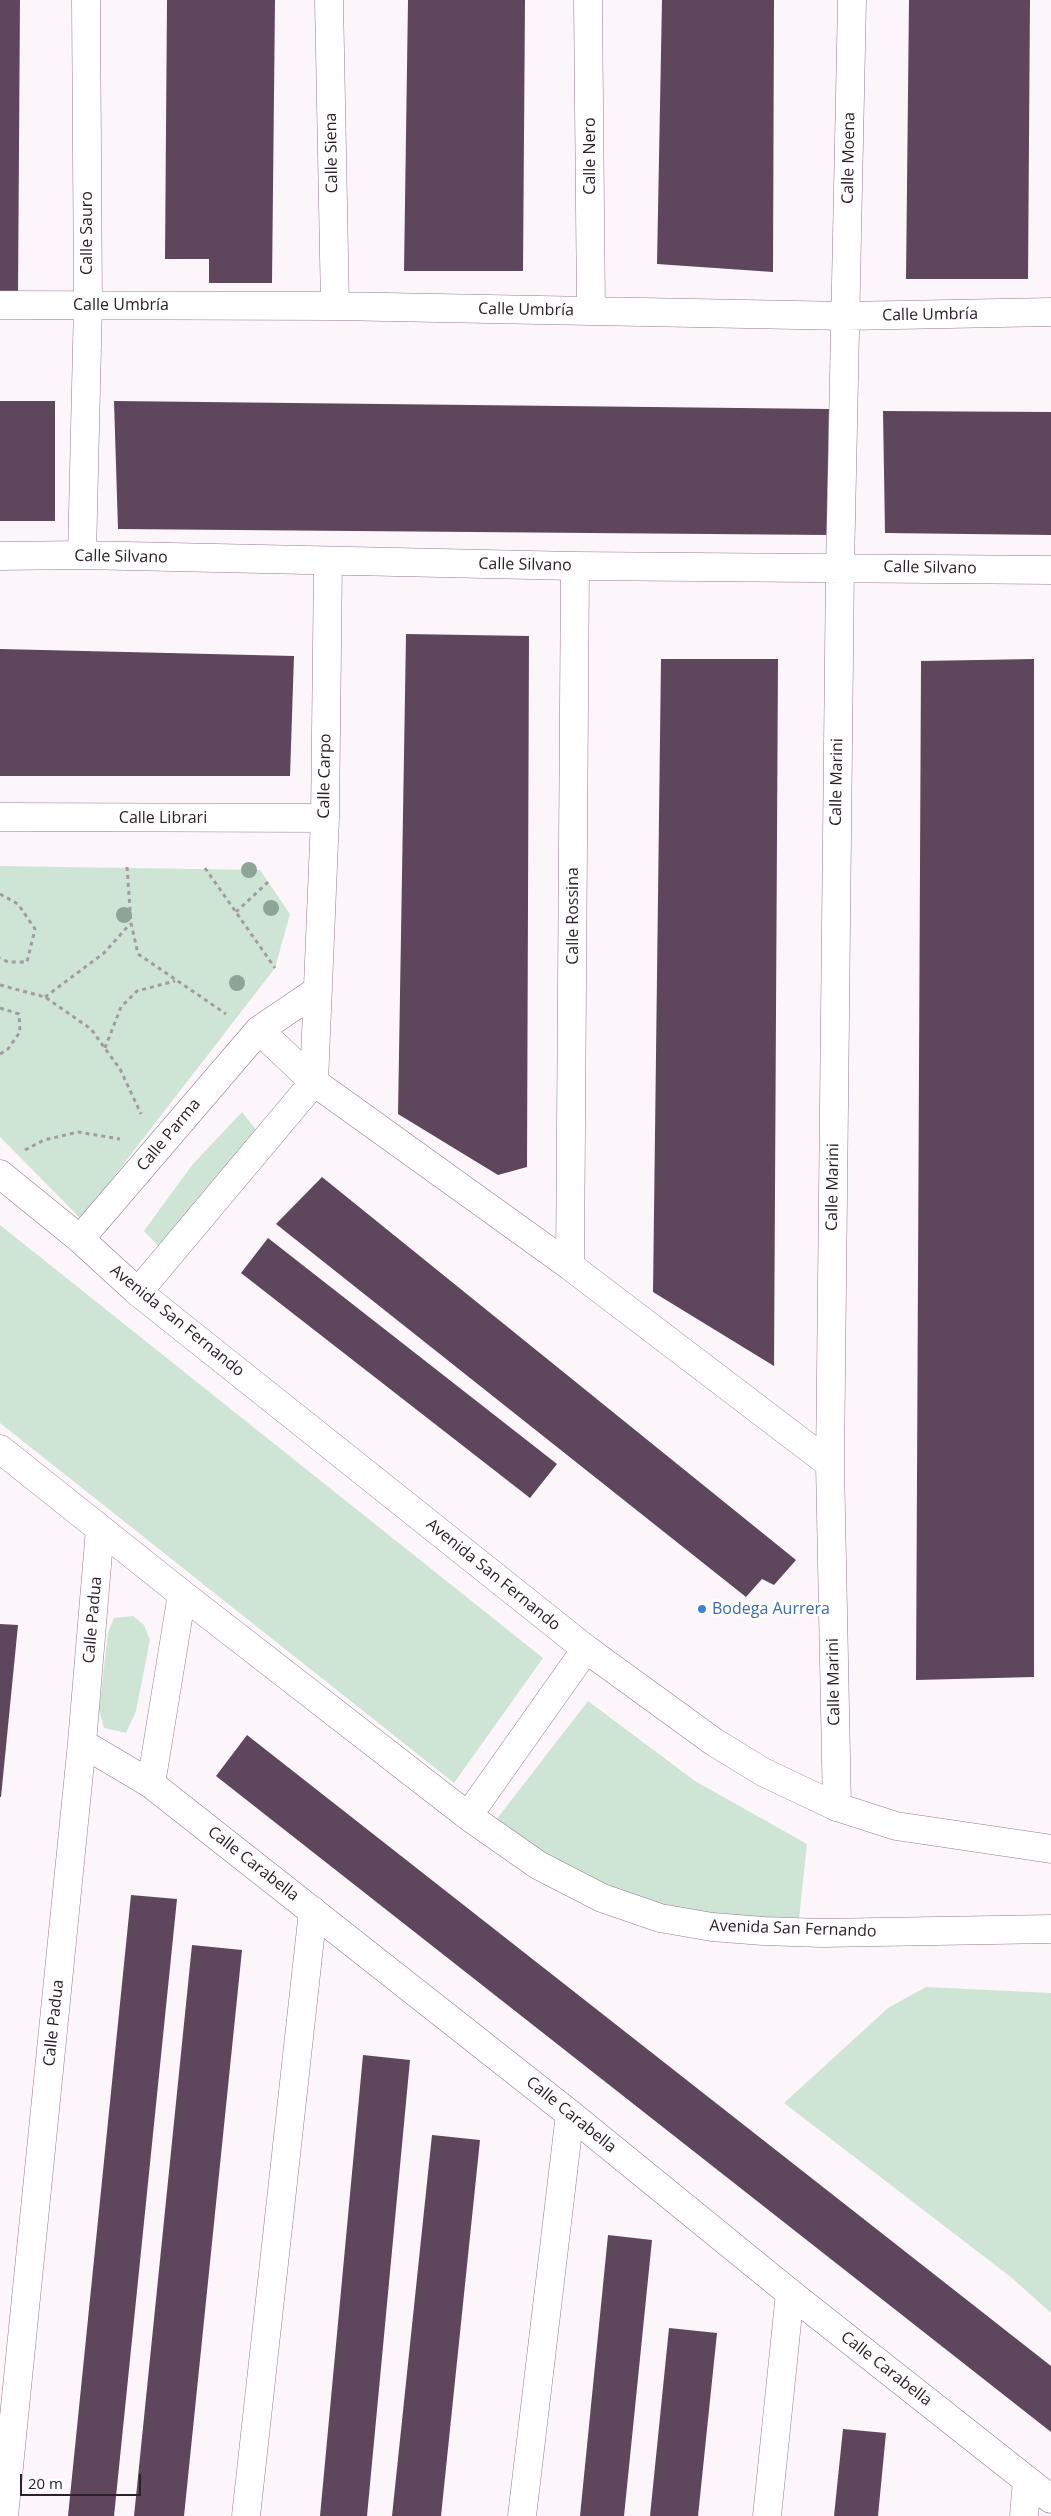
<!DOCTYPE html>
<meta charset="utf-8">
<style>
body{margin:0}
#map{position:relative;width:1051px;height:2516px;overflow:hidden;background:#fcf6fb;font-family:"Open Sans",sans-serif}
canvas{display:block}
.scale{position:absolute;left:20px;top:2474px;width:121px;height:22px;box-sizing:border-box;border:2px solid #2b212a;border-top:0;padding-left:6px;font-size:15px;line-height:18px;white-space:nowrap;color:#2b212a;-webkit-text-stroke:4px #fff;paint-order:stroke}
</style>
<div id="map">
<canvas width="1051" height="2516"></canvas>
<div class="scale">20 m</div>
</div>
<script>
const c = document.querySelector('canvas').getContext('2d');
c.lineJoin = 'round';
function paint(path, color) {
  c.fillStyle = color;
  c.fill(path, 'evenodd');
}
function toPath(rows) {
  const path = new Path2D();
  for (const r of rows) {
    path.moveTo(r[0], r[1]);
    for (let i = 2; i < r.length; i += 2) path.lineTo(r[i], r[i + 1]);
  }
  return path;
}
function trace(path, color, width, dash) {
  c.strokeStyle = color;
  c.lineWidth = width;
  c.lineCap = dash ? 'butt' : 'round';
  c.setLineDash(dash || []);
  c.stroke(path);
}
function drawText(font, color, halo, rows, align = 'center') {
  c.font = font + ' "Open Sans",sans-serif';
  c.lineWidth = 5;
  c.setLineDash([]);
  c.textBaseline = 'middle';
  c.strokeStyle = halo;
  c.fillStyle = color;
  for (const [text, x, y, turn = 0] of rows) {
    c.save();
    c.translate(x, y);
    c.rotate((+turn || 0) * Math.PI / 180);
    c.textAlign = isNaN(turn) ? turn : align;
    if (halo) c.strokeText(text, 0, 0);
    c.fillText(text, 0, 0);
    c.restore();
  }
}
paint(toPath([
 [0,866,260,870,290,914,275,968,81,1219,0,1137],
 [242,1112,257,1131,161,1249,144,1231,192,1165],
 [0,1225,543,1658,454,1783,0,1423],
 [133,1616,144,1625,150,1640,136,1711,126,1733,104,1728,99,1710,108,1633,114,1618],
 [588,1701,695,1781,807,1844,798,1928,681,1918,561,1870,496,1820],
 [926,1987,1051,1993,1051,2313,1012,2278,784,2103,888,2008]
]), '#cee5d6');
paint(toPath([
 [0,0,20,0,18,293,0,293],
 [167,0,275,0,272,283,209,283,209,259,165,259],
 [408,0,525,0,523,271,404,271],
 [662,0,774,0,773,272,657,264],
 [909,0,1030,0,1028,279,906,279],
 [0,401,55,401,55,521,0,521],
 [114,401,829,409,827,535,118,529],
 [883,411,1051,412,1051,535,885,533],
 [406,634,529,636,527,1167,498,1175,398,1114],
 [0,649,294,656,290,776,0,776],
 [661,659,778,659,774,1366,653,1292],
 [1034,659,1034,1677,916,1680,921,661],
 [322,1177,796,1560,774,1585,762,1579,746,1597,276,1224],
 [268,1238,557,1464,530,1498,241,1273],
 [0,1624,18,1625,1,1797,0,1797],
 [247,1735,1051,2366,1051,2432,216,1776],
 [131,1895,177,1899,114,2516,68,2516],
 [192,1945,242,1950,184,2516,134,2516],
 [363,2055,410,2060,367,2516,320,2516],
 [432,2135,480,2140,441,2516,392,2516],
 [608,2235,652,2240,624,2516,580,2516],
 [669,2328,717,2333,698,2516,650,2516],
 [843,2429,886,2433,878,2516,834,2516]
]), '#5e475c');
const minor = toPath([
 [329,0,335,306],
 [588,0,591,311],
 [0,305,335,306,847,316,1051,312],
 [82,555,88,304,86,0],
 [0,556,82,555,575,566,1051,570],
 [0,817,325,818],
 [259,1030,314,1082,570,1266,830,1464],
 [80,1239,259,1030,318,990],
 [570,1266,575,566],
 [138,1292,314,1082,325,818,328,562],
 [82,1743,151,1784,570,2114,790,2293,1051,2499],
 [151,1784,182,1594],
 [837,1807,830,1464,840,567,852,0],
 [4,2516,82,1743,100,1529],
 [246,2516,313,1911],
 [522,2516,570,2114],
 [767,2516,790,2293],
 [1024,2516,1027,2480]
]);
const tertiary = toPath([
 [0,1174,80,1239,138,1292,586,1649,714,1742,763,1772,837,1807,896,1826,1051,1849],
 [0,1449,182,1594,468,1816,538,1865,602,1898,660,1918,712,1927,763,1931,822,1933,1051,1929],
 [468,1816,586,1649]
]);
trace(minor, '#947b92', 29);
trace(tertiary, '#947b92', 29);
trace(toPath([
 [127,867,131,923,138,954,226,1014],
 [205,868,275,968],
 [0,894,18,904,35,929,27,962,8,962,0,958],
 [236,912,268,882],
 [0,985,45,997,91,1029,120,1069,141,1114],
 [45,997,104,953,130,924],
 [0,1008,19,1014,20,1032,8,1049,0,1054],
 [105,1048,121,1007,137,991,175,981],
 [25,1150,44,1140,78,1132,120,1139]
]), '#a39ba2', 3, [4, 4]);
trace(minor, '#fff', 28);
trace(tertiary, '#fff', 28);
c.fillStyle = '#8da597';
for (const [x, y] of [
 [249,870],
 [271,908],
 [124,915],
 [237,983]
]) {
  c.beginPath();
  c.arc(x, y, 8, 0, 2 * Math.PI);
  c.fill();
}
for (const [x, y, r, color] of [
 [702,1609,5,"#3f7fe0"]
]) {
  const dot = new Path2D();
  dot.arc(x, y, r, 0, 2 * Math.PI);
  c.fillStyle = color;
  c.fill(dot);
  trace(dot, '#fff', 2);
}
drawText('16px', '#2b212a', '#fff', [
 ["Calle Siena",332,153,-91],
 ["Calle Nero",590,156,-90],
 ["Calle Moena",849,158,-89],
 ["Calle Sauro",87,233,-90],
 ["Calle Umbría",121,305],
 ["Calle Umbría",526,310,1],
 ["Calle Umbría",930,315,-1],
 ["Calle Silvano",121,557,1],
 ["Calle Silvano",525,565,1],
 ["Calle Silvano",930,568,1],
 ["Calle Carpo",325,776,-89],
 ["Calle Marini",837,782,-89],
 ["Calle Librari",163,818],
 ["Calle Rossina",573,916,-90],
 ["Calle Parma",169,1135,-50],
 ["Calle Marini",833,1187,-89],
 ["Avenida San Fernando",177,1321,39],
 ["Avenida San Fernando",493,1575,39],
 ["Calle Padua",93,1620,-85],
 ["Calle Marini",834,1682,-91],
 ["Calle Carabella",253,1864,38],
 ["Avenida San Fernando",793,1929,2],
 ["Calle Padua",54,2023,-84],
 ["Calle Carabella",571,2115,39],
 ["Calle Carabella",886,2369,38]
]);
drawText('16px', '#366cbe', '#fff', [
 ["Bodega Aurrera",712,1609]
], 'left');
</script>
